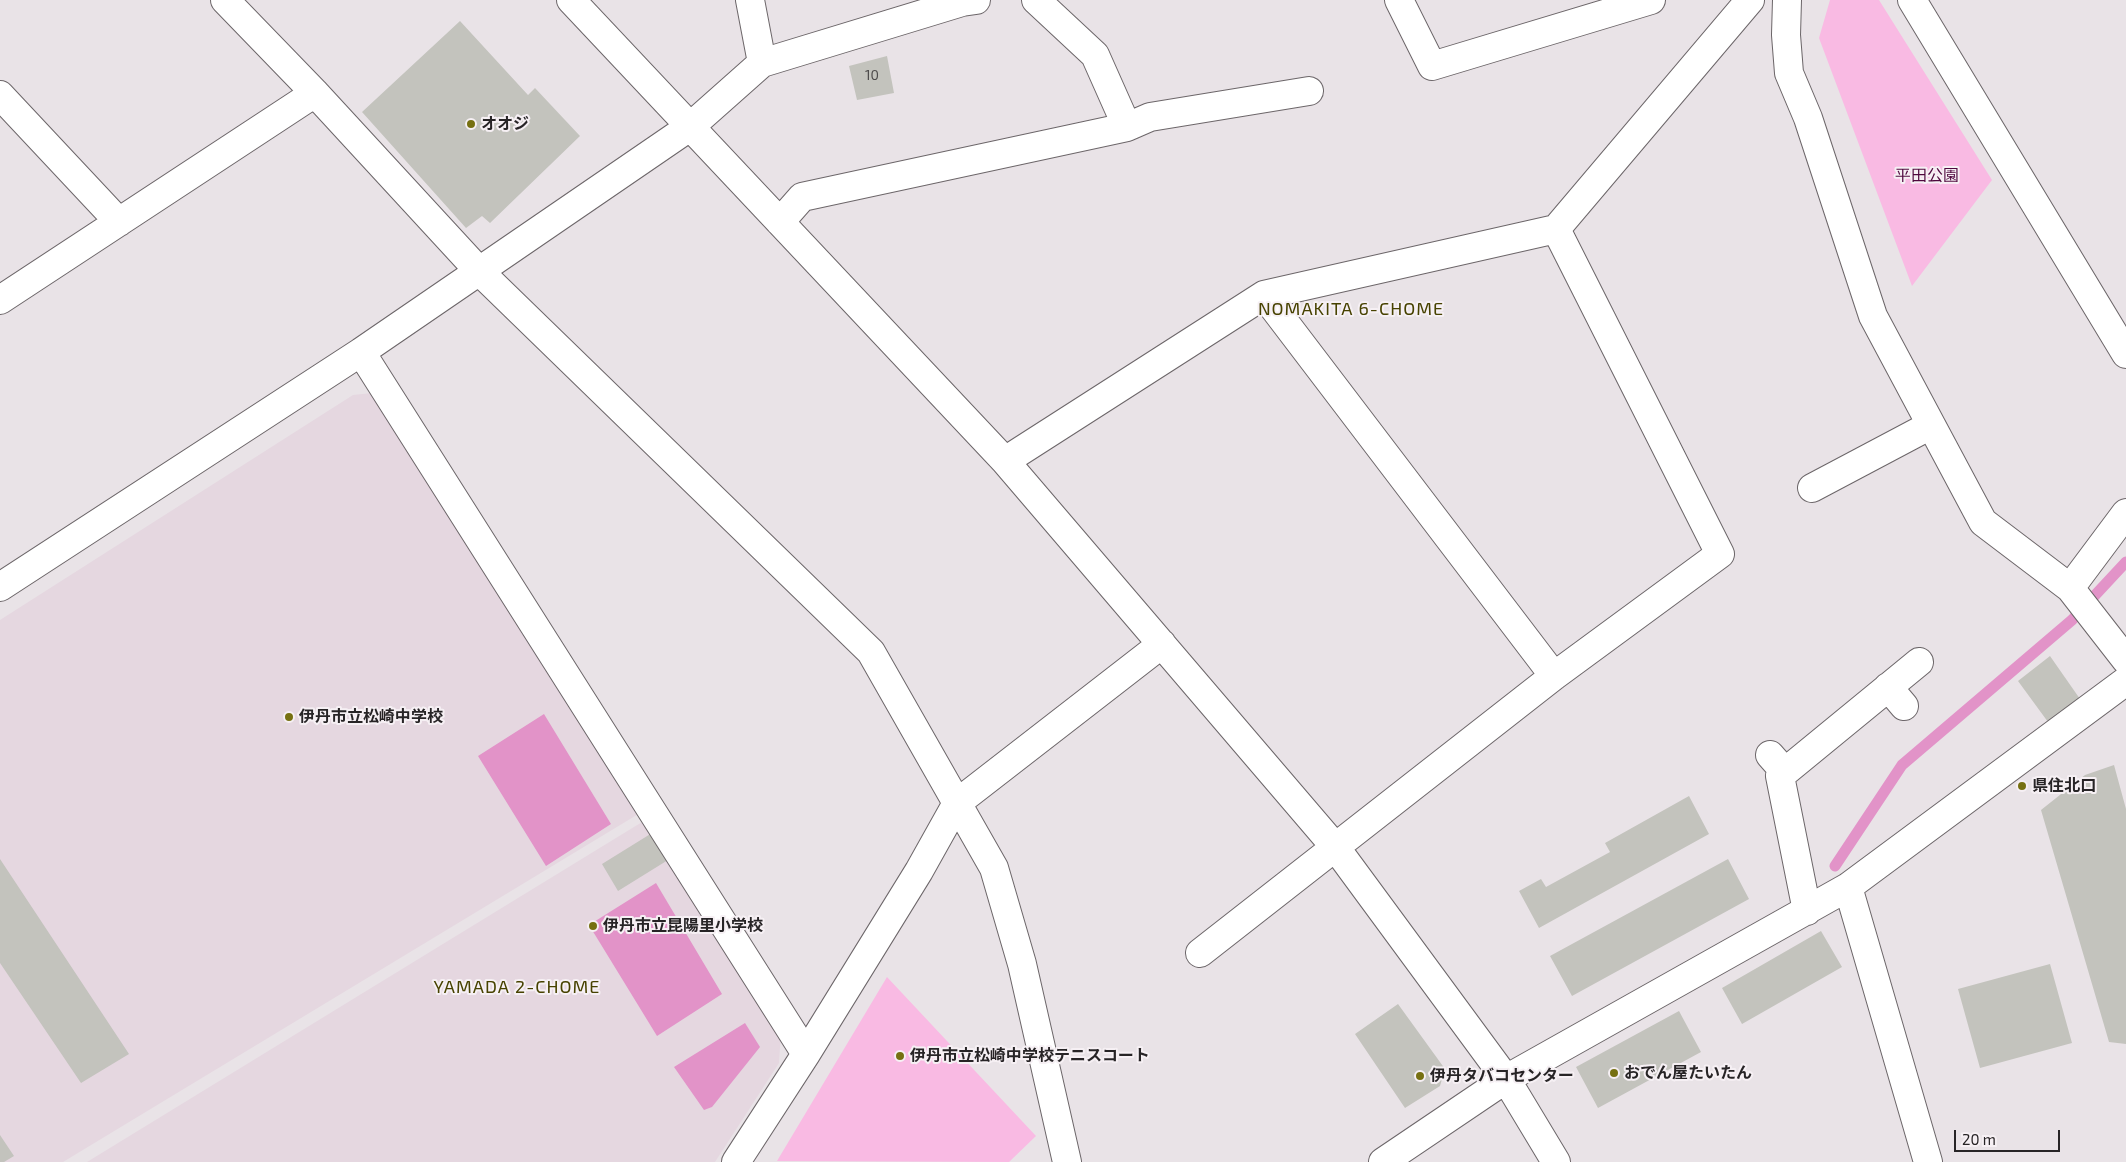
<!DOCTYPE html>
<meta charset="utf-8">
<style>
body{margin:0}
#map{position:relative;width:2126px;height:1162px;overflow:hidden;background:#e9e3e7;font-family:"Exo 2",sans-serif}
canvas{display:block}
.scale{position:absolute;left:1954px;top:1130px;width:106px;height:22px;box-sizing:border-box;border:2px solid #272426;border-top:0;padding-left:6px;font-size:15px;line-height:18px;white-space:nowrap;color:#272426;-webkit-text-stroke:4px #f6f0f4;paint-order:stroke}
</style>
<div id="map">
<canvas width="2126" height="1162"></canvas>
<div class="scale">20 m</div>
</div>
<script>
const c = document.querySelector('canvas').getContext('2d');
c.lineJoin = 'round';
function paint(path, color) {
  c.fillStyle = color;
  c.fill(path, 'evenodd');
}
function toPath(rows) {
  const path = new Path2D();
  for (const r of rows) {
    path.moveTo(r[0], r[1]);
    for (let i = 2; i < r.length; i += 2) path.lineTo(r[i], r[i + 1]);
  }
  return path;
}
function trace(path, color, width, dash) {
  c.strokeStyle = color;
  c.lineWidth = width;
  c.lineCap = dash ? 'butt' : 'round';
  c.setLineDash(dash || []);
  c.stroke(path);
}
function drawText(font, color, halo, rows, align = 'center') {
  c.font = font + ' "Exo 2","Noto Sans JP",sans-serif';
  c.lineWidth = 4;
  c.setLineDash([]);
  c.textBaseline = 'middle';
  c.strokeStyle = halo;
  c.fillStyle = color;
  for (const [text, x, y, turn = 0] of rows) {
    c.save();
    c.translate(x, y);
    c.rotate((+turn || 0) * Math.PI / 180);
    c.textAlign = isNaN(turn) ? turn : align;
    if (halo) c.strokeText(text, 0, 0);
    c.fillText(text, 0, 0);
    c.restore();
  }
}
paint(toPath([
 [372,393,640,813,63,1162,0,1162,0,620,353,395],
 [647,819,781,1032,779,1063,715,1162,87,1162]
]), '#e5d7e0');
paint(toPath([
 [1830,0,1879,0,1992,180,1912,286,1819,38],
 [887,977,1036,1136,1009,1162,777,1161]
]), '#f9bae3');
paint(toPath([
 [544,714,611,824,546,866,478,756],
 [656,883,722,994,657,1036,589,925],
 [745,1023,760,1047,712,1107,704,1110,674,1067]
]), '#e293c8');
trace(toPath([
 [1835,866,1902,765,2072,620,2126,562]
]), '#e293c8', 11);
paint(toPath([
 [460,21,528,95,535,88,580,136,490,223,482,216,466,228,362,112],
 [887,56,894,93,857,100,849,66],
 [2050,656,2080,699,2048,722,2018,681],
 [2114,765,2126,809,2126,1044,2109,1042,2041,810,2085,775],
 [1689,796,1709,834,1539,928,1519,891,1541,879,1546,887,1610,852,1605,843],
 [652,833,668,860,618,891,602,864],
 [0,859,129,1054,81,1083,0,963],
 [1728,859,1749,899,1572,996,1550,956],
 [1821,931,1842,967,1742,1024,1722,988],
 [2050,964,2072,1043,1980,1068,1958,989],
 [1398,1004,1445,1069,1440,1086,1405,1108,1355,1034],
 [1679,1011,1701,1052,1598,1108,1576,1067],
 [0,1135,14,1156,4,1162,0,1162]
]), '#c3c3bd');
const minor = toPath([
 [225,0,315,93,479,271,871,652,994,868,1022,964,1067,1162],
 [571,0,1005,461,1264,295,1556,229,1750,0],
 [1036,0,1095,55,1127,127],
 [1399,0,1432,66,1651,0],
 [1787,0,1786,35,1789,73,1808,118,1873,316,1983,522,2070,588,2126,660],
 [1912,0,2126,354],
 [762,63,962,2,976,0],
 [0,95,119,222],
 [780,222,802,197,1127,127,1150,117,1309,91],
 [1264,295,1554,676],
 [0,300,315,93],
 [361,352,806,1054],
 [1005,461,1336,848,1506,1079,1556,1162],
 [1812,488,1931,425],
 [0,587,361,352,691,126,762,63,750,0],
 [2070,588,2126,513],
 [1888,687,1904,706],
 [1770,755,1785,772],
 [1848,887,1928,1162],
 [1807,911,1780,776,1919,662],
 [1200,953,1554,676,1720,554,1556,229],
 [736,1162,806,1054,919,871,957,803,1162,644],
 [1383,1162,1506,1079,1848,887,2126,681]
]);
trace(minor, '#6c6669', 30);
trace(minor, '#fff', 28);
for (const [x, y, r, color] of [
 [471,124,5,"#767011"],
 [289,717,5,"#767011"],
 [2022,786,5,"#767011"],
 [593,926,5,"#767011"],
 [900,1056,5,"#767011"],
 [1614,1073,5,"#767011"],
 [1420,1076,5,"#767011"]
]) {
  const dot = new Path2D();
  dot.arc(x, y, r, 0, 2 * Math.PI);
  c.fillStyle = color;
  c.fill(dot);
  trace(dot, '#f6f0f4', 2);
}
drawText('14px', '#4e4c4c', null, [
 ["10",872,75]
]);
drawText('bold 16px', '#272426', '#f6f0f4', [
 ["オオジ",481,124],
 ["伊丹市立松崎中学校",299,717],
 ["県住北口",2032,786],
 ["伊丹市立昆陽里小学校",603,926],
 ["伊丹市立松崎中学校テニスコート",910,1056],
 ["おでん屋たいたん",1624,1073],
 ["伊丹タバコセンター",1430,1076]
], 'left');
drawText('16px', '#4f083e', '#f6f0f4', [
 ["平田公園",1927,176]
]);
c.letterSpacing = '1px';
drawText('18px', '#474200', '#f6f0f4', [
 ["NOMAKITA 6-CHOME",1351,309],
 ["YAMADA 2-CHOME",517,987]
]);
c.letterSpacing = '0px';
</script>
